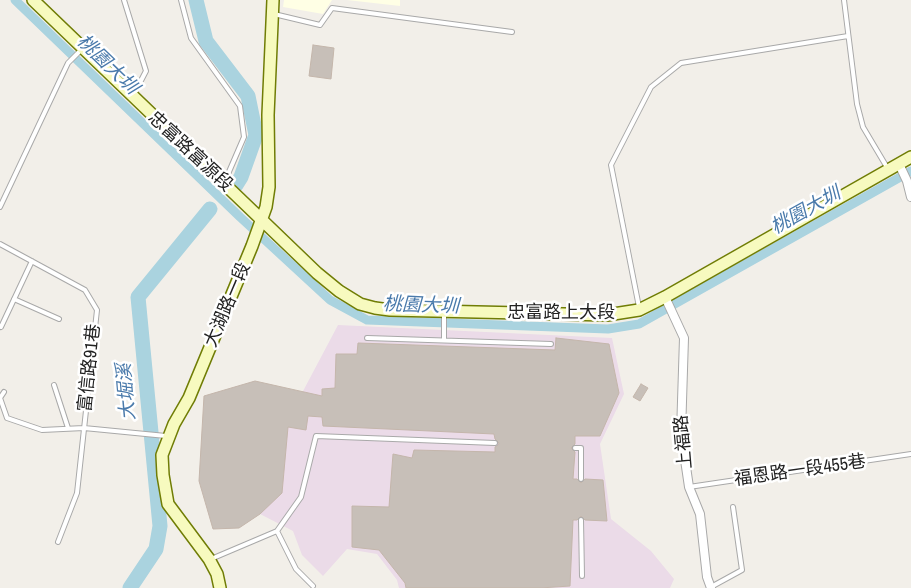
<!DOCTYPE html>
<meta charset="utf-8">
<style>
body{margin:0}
canvas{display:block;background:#f2efe9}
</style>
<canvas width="911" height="588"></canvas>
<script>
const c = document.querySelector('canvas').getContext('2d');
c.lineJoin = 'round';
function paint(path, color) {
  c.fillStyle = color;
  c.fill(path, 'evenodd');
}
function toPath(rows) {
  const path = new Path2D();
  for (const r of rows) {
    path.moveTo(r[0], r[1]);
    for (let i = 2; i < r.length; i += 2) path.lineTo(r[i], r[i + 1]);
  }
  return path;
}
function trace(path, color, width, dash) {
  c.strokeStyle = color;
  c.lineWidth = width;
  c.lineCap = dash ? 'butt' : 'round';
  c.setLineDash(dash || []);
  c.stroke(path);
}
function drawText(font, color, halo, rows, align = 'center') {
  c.font = font + ' "Archivo Narrow","Noto Sans TC",sans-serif';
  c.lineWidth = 5;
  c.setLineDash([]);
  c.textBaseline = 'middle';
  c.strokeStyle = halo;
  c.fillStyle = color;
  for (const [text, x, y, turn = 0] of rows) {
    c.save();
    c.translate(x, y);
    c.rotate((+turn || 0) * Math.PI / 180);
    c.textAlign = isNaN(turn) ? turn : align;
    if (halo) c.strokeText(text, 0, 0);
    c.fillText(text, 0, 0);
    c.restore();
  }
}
paint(toPath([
 [338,325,612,338,624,394,600,444,611,519,651,551,674,579,670,588,399,588,397,580,377,554,347,549,323,576,302,555,293,531,260,514,239,528,213,529,199,481,204,396,255,381,302,393]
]), '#ebdbe8');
paint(toPath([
 [284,0,332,0,323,14,283,7],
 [347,0,400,0,400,6]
]), '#ffffe5');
trace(toPath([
 [15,0,240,217,330,300,367,320,608,329,639,324,911,171]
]), '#aad3df', 9);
trace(toPath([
 [196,0,206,41,248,96,256,135,241,177,236,185],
 [130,588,156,549,160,526,138,297,210,209]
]), '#aad3df', 15);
const building = toPath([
 [313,45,334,48,331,79,309,76,313,45],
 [556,338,609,344,619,393,600,436,575,436,575,444,571,448,575,452,573,479,577,479,581,483,585,479,603,480,607,521,585,520,581,516,577,520,573,520,570,586,540,588,406,588,405,583,379,550,352,547,352,506,389,507,393,454,412,458,414,450,495,452,495,447,498,445,499,443,495,439,494,434,323,426,322,417,308,416,306,430,288,427,282,493,260,514,239,528,213,529,199,481,204,396,255,381,322,396,322,389,335,388,336,354,357,354,358,343,555,350,556,338],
 [641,384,648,388,640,401,633,397,641,384]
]);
paint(building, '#c7bfb8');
trace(building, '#c4b6ab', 1);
const lane = toPath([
 [124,0,146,71,134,94],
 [181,0,191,38,240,106,244,137,225,181],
 [844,0,857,104,863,127,888,169],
 [274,14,320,25,332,8,512,32],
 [0,207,68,63,81,50],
 [0,244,85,290,97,310,77,493,58,542],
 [14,299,59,319],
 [639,307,611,165,651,87,681,63,848,36],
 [0,326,1,327,32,261],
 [367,338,551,344],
 [444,340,444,313],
 [54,385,68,428],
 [4,392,0,398,7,418,42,430,84,428,166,436],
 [575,448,581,448,581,479],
 [689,487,911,454],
 [581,520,582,576],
 [277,531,301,497,316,436,495,443],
 [211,559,277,531,296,569,313,586],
 [711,587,742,570,733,507]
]);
const street = toPath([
 [899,164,907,181,911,197],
 [665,297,684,338,681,433,689,487,700,514,707,577,711,588]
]);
const secondary = toPath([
 [33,0,317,273,339,291,360,304,375,308,390,310,607,315,639,310,665,297,911,157],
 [220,588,217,574,209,559,168,504,163,475,162,455,174,424,189,398,252,246,266,207,269,187,268,115,273,0]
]);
trace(lane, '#a9a9a9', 6);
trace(street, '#a9a9a9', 10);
trace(secondary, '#707d05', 14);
trace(lane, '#fff', 4);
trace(street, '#fff', 8);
trace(secondary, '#f7fabf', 11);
drawText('18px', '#222', '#fff', [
 ["忠富路富源段",190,152,43],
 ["大湖路一段",228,305,-67],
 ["忠富路上大段",561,313],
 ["富信路91巷",90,368,-84],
 ["上福路",684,442,-95],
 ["福恩路一段455巷",800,471,-8]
]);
drawText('italic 19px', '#4a7aab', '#fff', [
 ["桃園大圳",107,65,44],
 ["桃園大圳",806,211,-29],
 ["桃園大圳",421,306,2],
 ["大堀溪",127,392,-95]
]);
</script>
